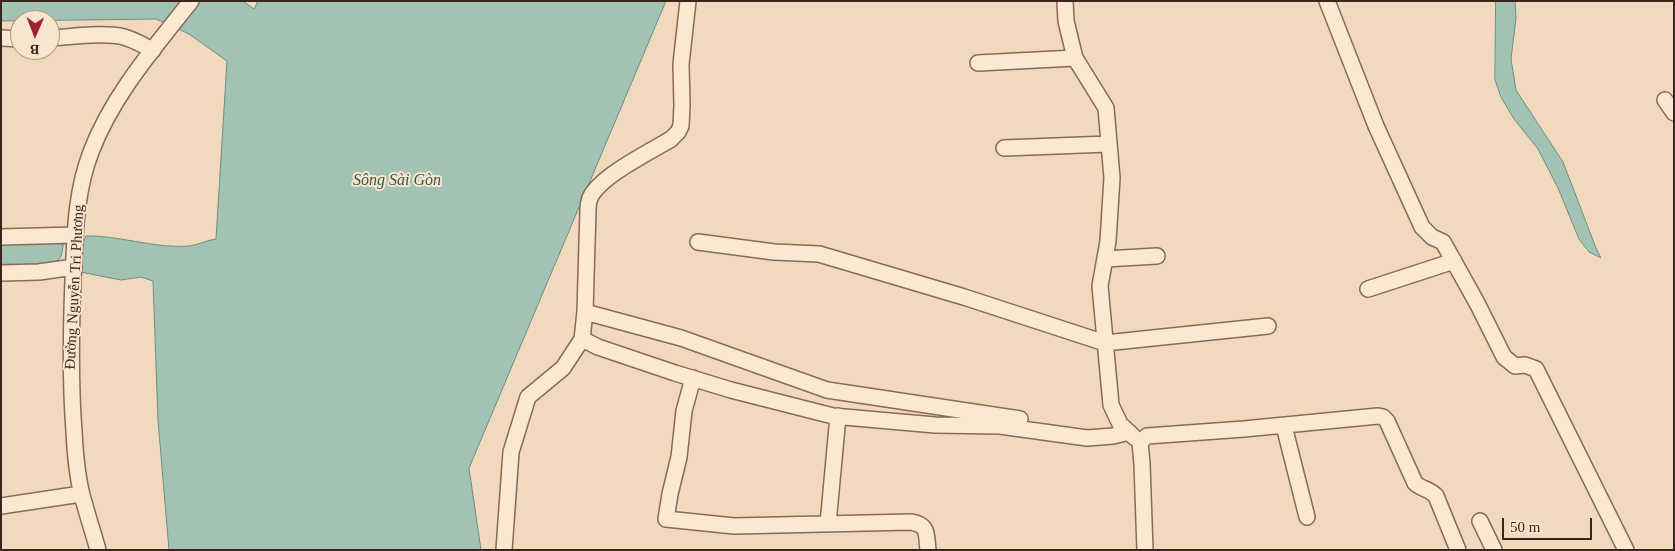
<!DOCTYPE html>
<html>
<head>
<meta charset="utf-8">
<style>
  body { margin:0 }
  #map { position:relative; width:1675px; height:551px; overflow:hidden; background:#f1d9be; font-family:"Times New Roman",serif }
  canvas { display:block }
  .frame { position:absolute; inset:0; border:2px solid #39251b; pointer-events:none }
  .north { position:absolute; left:10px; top:10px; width:50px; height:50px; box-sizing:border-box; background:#f8e5ce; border:1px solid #ac9886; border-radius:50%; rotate:181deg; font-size:14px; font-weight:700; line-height:20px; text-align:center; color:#39251b }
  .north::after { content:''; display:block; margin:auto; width:18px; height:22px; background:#9e2136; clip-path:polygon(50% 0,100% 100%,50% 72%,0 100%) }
  .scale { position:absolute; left:1502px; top:518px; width:90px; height:22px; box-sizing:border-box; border:2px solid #39251b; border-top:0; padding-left:6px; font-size:15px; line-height:18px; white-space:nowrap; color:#39251b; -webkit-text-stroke:4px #f8e5ce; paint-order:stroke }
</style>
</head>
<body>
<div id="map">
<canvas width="1675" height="551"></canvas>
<div class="frame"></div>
<div class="north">B</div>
<div class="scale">50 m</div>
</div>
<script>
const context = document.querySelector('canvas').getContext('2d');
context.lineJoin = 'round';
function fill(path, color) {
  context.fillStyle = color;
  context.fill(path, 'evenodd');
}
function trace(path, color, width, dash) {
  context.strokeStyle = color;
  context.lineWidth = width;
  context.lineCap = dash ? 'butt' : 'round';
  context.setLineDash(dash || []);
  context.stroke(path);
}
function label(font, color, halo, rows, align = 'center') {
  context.font = font + ' "Times New Roman",serif';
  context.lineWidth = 4;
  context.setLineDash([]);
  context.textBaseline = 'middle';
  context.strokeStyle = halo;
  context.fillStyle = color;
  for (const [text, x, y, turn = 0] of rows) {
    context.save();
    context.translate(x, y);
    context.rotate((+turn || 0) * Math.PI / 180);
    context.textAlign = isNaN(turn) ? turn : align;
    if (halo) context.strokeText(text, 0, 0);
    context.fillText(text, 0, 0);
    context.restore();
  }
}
const water = new Path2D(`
  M1,1h242l11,8 4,-8h408l-197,467 12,82h-312l-11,-130 -5,-139 -12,-4 -20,3 -41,-8 1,-25 5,-11c33,-1 69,13 103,10 9,-1 18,-6 27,-7l11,-178 -38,-27 -33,-15 -155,2z
  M1496,1h19l1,17 -5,41 5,31 47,72 33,86 5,10 -12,-6 -10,-13 -21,-51 -20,-39 -24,-30 -13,-22 -6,-17z
  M64,240l-3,17 -7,7 -53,3v-26z`);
const minor = new Path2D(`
  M1065,1l1,20 9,37 31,50 6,70 -4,63 -8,45 11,119 9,19 15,14
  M1327,1l49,125 46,101 10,10 11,5 34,61 27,54 11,9 10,-1 11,4 90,181
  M1,38l19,1
  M50,38c22,-1 53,-6 74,-1 11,3 20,9 29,13
  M978,63l97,-5
  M1665,100l9,13
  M1004,148l104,-4
  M1,237l74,-2
  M698,242l76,10 45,2 145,43 141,46 163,-17
  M1105,259l52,-3
  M1,273l38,-1 35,-5
  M1368,289l86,-28
  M585,312l96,26 146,52 193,29
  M582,339l16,8 77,26 56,17 102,26 102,9 65,1 87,12 26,-2 16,-4
  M693,378l-9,33 -5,46 -9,37 -4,25 68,7 177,-4c18,3 15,12 17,28
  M1284,426l23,91
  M1,506l80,-12
  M1480,521l14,29
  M828,524l10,-108
  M98,550c-5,-18 -11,-36 -16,-55 -5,-20 -7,-43 -8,-64 -4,-50 -3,-101 -1,-151 2,-43 2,-87 18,-128 21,-56 63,-104 100,-151
  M504,550l7,-98 17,-55 35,-29 19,-29 3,-27 3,-103c0,-3 1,-8 2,-11 10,-22 60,-46 81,-59l7,-7 3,-6 1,-21 -1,-41 7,-63
  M1145,550l-3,-86 -2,-22 7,-6 97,-7 134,-13 5,1 4,4 28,62c6,6 15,6 21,13l22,54`);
const streetNames = [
  ["Đường Nguyễn Tri Phương",75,287,-87]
];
const waterNames = [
  ["Sông Sài Gòn",397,181]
];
fill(water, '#a2c2b3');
trace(water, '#689080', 1);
trace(minor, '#8a6956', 18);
trace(minor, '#fbe8d2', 15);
label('15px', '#39251b', '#f8e5ce', streetNames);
label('italic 16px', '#295a4f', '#f8e5ce', waterNames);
</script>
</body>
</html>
